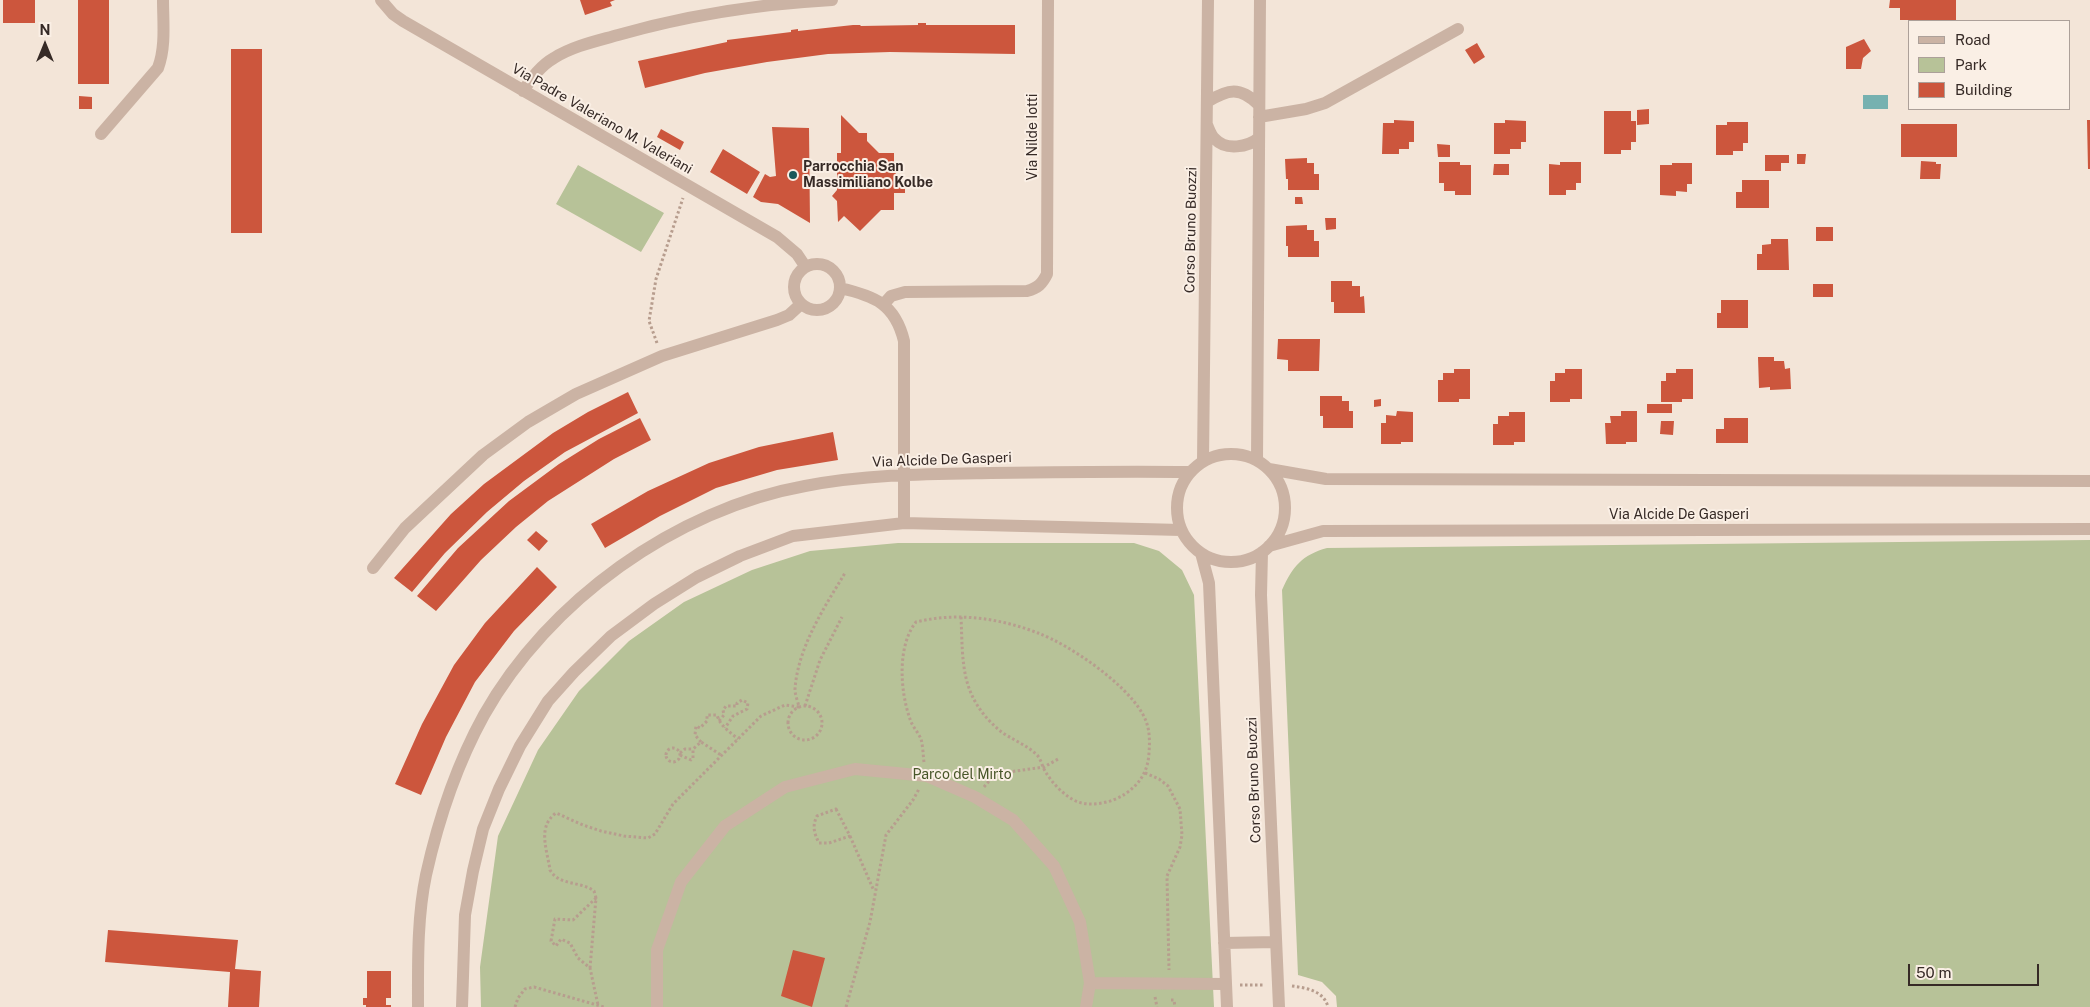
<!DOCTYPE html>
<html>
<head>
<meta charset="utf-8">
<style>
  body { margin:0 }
  #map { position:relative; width:2090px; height:1007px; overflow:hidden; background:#f3e5d8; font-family:"Public Sans",sans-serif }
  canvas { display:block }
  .legend { position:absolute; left:1908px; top:20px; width:162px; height:90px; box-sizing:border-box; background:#faefe5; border:1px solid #aca099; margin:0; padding:6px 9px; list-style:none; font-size:15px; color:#362a26 }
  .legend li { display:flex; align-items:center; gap:10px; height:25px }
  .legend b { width:25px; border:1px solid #aca099 }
  .north { position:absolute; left:20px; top:20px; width:50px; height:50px; -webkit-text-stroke:4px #faefe5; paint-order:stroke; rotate:0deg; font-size:14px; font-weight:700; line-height:20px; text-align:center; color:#362a26 }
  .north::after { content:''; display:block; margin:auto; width:18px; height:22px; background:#362a26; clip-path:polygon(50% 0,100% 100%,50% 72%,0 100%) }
  .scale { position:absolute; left:1908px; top:964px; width:131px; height:22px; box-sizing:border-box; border:2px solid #362a26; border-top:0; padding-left:6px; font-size:15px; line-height:18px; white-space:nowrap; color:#362a26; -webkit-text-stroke:4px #faefe5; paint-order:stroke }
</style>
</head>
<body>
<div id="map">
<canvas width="2090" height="1007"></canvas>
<ul class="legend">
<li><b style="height:6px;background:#cbb3a4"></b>Road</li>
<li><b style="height:14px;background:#b7c298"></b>Park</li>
<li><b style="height:14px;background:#cc563d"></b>Building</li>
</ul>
<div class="north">N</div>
<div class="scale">50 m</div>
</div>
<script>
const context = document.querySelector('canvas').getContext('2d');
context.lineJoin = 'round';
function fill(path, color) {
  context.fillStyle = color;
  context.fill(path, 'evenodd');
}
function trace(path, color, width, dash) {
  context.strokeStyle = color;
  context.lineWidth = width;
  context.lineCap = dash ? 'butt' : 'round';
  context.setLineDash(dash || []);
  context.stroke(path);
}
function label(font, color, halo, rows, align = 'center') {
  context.font = font + ' "Public Sans",sans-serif';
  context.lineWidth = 4;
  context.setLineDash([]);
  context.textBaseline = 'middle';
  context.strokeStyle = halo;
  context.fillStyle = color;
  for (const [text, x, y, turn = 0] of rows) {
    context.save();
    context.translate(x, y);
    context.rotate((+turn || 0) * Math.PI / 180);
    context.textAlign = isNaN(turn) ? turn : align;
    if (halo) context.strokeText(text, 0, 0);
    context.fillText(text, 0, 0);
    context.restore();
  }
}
const green = new Path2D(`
  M578,165l86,48 -23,39 -85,-48z
  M2090,540v467h-753l-1,-11 -14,-14 -24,-7 -16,-385c11,-24 20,-35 45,-42z
  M898,543h236l25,8 23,19 12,25 20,412h-733l-1,-40 18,-131 40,-86 41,-59 50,-50 55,-39 68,-32 58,-19z`);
const water = new Path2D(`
  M1863,95h25v14h-25z`);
const building = new Path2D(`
  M3,0h32v23h-32z
  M78,0h31v84h-31z
  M580,0h35l-5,2 2,4 -27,9z
  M1890,0h66v20h-56v-12h-11z
  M918,23h8v2h89v29l-125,-2 -62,2 -61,8 -62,11 -60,15 -7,-27 89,-19v-2l64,-8v-2l7,-1v2l55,-6h7l1,1 57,-1z
  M1864,39l7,12 -8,7 -2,11h-15v-22z
  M1477,43l8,14 -11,7 -9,-14z
  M231,49h31v184h-31z
  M79,96l13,1v12h-13z
  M1649,109v15l-12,1v-15z
  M1604,111h27v10h5v21h-5v8h-10v4h-17z
  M841,115l18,18h8v8l12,12h15v19l11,10v11h-11v17h-13l-21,21 -16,-15 -6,6 -1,-21 -5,-5 5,-6v-37h4z
  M1394,120l20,1v21h-5v7h-10v5h-17l1,-31h11z
  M1505,120l21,1v21h-5v7h-11v5h-16v-31h11z
  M2087,120h3v49h-2z
  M1727,122h21v21h-5v8h-10v4h-17v-30h11z
  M1901,124h56v33h-56z
  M772,127l37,1 1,95 -32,-19 -17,-2 -8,-5 12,-23 5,3 6,-1z
  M661,129l23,13 -4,8 -23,-13z
  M1437,144l13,1v12h-12z
  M723,149l37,23 -13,22 -37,-22z
  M1797,154h9l-1,10h-8z
  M1765,155h24v8h-8v8h-16z
  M1307,158v5h7v11h5v16h-31v-11h-2l-1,-20z
  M1921,161l15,1v2h5l-1,15h-20z
  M1439,162h21v3h11v30h-16v-4h-11v-8h-5z
  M1560,162h21v21h-5v7h-10v5h-17v-31l11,1z
  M1672,163h20v21h-5v8l-11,-1v5l-16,-1v-30h12z
  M1494,164h15v11h-16z
  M1742,180h27v28h-33v-16h6z
  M1295,197h7l1,7h-8z
  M1325,218h11v11l-10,1z
  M1307,225v5h7v11h5v16h-31v-11h-2v-20z
  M1816,227h17v14h-17z
  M1771,239h17l1,31h-32v-16h5v-9l9,-1z
  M1331,281h21v5h8v11l4,-1 1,17h-31v-11h-3z
  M1813,284h20v13h-20z
  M1721,300h27v28h-31v-15h4z
  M1278,339h42l-1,32h-31v-11l-11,-1z
  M1758,357h16v4h10l1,8 5,-1 1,21 -21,1v-3l-11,1z
  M1454,369h16v30h-11v3h-21v-22h5v-7h11z
  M1565,369h17v30h-12v3h-20v-21h5v-8h10z
  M1676,369h17v30h-11v3h-21v-21h5v-8h10z
  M628,392l10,21 -73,39 -41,29 -37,31 -42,41 -33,39 -18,-14 57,-64 33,-30 69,-51 35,-21z
  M1320,396h22v5h7v10h4v17h-30v-12h-3z
  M1381,399v7l-7,1v-7z
  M1647,404h25v9h-25z
  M1397,411l16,1v30h-12v2h-20v-21h5v-8l10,1z
  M1621,411h16v31h-11v2h-20l-1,-21h6l-1,-7h11z
  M1509,412h16v30h-11v3h-21v-21h5v-8h11z
  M640,418l11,22 -37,19 -66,42 -32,26 -35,33 -45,51 -19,-15 41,-48 51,-47 50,-37 40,-25z
  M1724,418h24v25h-32v-14h8z
  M1661,421h13l-1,14 -13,-1z
  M833,432l5,28 -61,10 -61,18 -56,28 -55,32 -14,-24 57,-33 61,-28 50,-16z
  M536,531l12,10 -9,10 -12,-11z
  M537,567l20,20 -43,44 -39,51 -29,55 -25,58 -26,-11 27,-60 32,-59 31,-42z
  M108,930l130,10 -3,29 26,2 -2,36h-31l2,-35 -125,-10z
  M793,950l32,8 -13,49 -31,-11z
  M367,971h24v27h-5v7h5v2h-25v-2h-3v-7h4z`);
const path = new Path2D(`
  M657,343l-8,-22 7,-42 27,-81
  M805,706l15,-46 22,-43
  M788 723a17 17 0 1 1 34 0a17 17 0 1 1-34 0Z
  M719,721l5,-6 -1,-5 3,-4h11v-3l5,-3 6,3 -1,6 -14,7 -8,12
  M701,742l-6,-7 1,-9 4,2 7,-7v-6h10c3,11 13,17 21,24
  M666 755a7 7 0 1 1 14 0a7 7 0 1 1-14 0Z
  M680,753l5,-4h8
  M680,755l11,5 2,-2v-9l8,-7 20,13
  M924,762c-1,-7 -1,-16 -3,-23 -3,-7 -9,-13 -11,-20 -10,-28 -13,-73 6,-97 41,-10 83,-4 122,11 32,12 87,50 104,80 8,13 8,26 7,40 -1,18 -9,31 -24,41 -12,8 -32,13 -47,8 -13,-5 -26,-19 -33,-31 -3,-5 -4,-12 -8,-16 -11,-11 -27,-16 -38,-25 -39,-34 -36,-66 -38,-114
  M1145,773l14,6 9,7 12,23 2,26 -2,12 -13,29 2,94
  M984,787l11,-13 49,-7 16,-9
  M836,809l14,27 -21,7h-10c-5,-10 -7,-17 -2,-27z
  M850,836l24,55
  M596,898l-2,-7c-13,-10 -35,-5 -44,-21 -3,-21 -13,-43 6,-57l27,12 18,6 23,5 24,2 7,-4 18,-30 88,-88 24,-11 14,2c-1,-5 -4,-12 -4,-18 3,-42 29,-81 50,-116
  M590,968l6,-70 -23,22 -18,-1 -4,22 5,5 5,-7 9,4 8,15 12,10 8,37
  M1240,985h24
  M1292,986c15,2 32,5 36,21
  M1155,997l2,10
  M1171,1000h3l1,7
  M515,1007l3,-9 7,-9 9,-2 70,20
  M846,1007l24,-85 16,-87 27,-35 6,-11`);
const street = new Path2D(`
  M381,0l12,14 10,7 374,216 20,17 8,12
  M523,91c9,-13 17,-25 31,-33 19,-12 43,-17 64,-23 70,-20 142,-31 214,-35
  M1207,102c21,-13 33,-16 52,3
  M1259,117l47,-8 19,-6 133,-74
  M1207,125c2,4 4,11 8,14 11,12 33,8 44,-1
  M101,134l57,-66c8,-21 5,-46 5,-68
  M794 287a23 23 0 1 1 46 0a23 23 0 1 1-46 0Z
  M840,288c35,8 55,16 64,53v182
  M884,304l7,-8 14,-4 122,-1c11,-3 15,-7 20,-17l1,-274
  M1177 508a54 54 0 1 1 108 0a54 54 0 1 1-108 0Z
  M1257,460l3,-460
  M1203,461l5,-461
  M1269,469l57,10 764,2
  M1269,546l54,-15 767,-2
  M1262,552l-1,43 18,412
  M1201,553l8,30 18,424
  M373,568l32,-40 78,-73 45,-33 48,-28 86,-38 115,-36 12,-5 12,-11
  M1224,943l52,-1
  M1090,983l135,1
  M418,1007c0,-43 -1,-89 8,-132 12,-54 31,-111 58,-160 64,-114 192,-206 321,-229 62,-12 124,-12 186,-13 66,-1 132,-2 198,-1
  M462,1007l3,-92 8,-44 10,-42 16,-40 21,-43 28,-45 26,-29 37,-36 43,-32 43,-27 43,-21 53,-20 111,-13 277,7
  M657,1007v-57l24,-68 44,-56 60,-39 70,-18 72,7 48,21 38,23 41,46 26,56 10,61 -4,24`);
const markers = [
  [793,175,5,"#1a595a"]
];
const streetNames = [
  ["Via Padre Valeriano M. Valeriani",602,119,30],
  ["Via Nilde Iotti",1033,137,-90],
  ["Corso Bruno Buozzi",1191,230,-89],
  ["Via Alcide De Gasperi",942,460,-2],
  ["Via Alcide De Gasperi",1679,515],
  ["Corso Bruno Buozzi",1254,780,-92]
];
const poiNames = [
  ["Parrocchia San",803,167],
  ["Massimiliano Kolbe",803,183]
];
const parkNames = [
  ["Parco del Mirto",962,775]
];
fill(green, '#b7c298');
fill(water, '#76b1b0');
fill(building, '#cc563d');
trace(path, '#b79d8e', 3, [2.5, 2.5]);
trace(street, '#cbb3a4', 12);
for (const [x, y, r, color] of markers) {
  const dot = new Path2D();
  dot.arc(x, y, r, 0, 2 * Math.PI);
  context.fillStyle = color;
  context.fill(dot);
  trace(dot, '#faefe5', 2);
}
label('14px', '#362a26', '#faefe5', streetNames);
label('bold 14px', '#362a26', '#faefe5', poiNames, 'left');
label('14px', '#485629', '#faefe5', parkNames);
</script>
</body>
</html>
